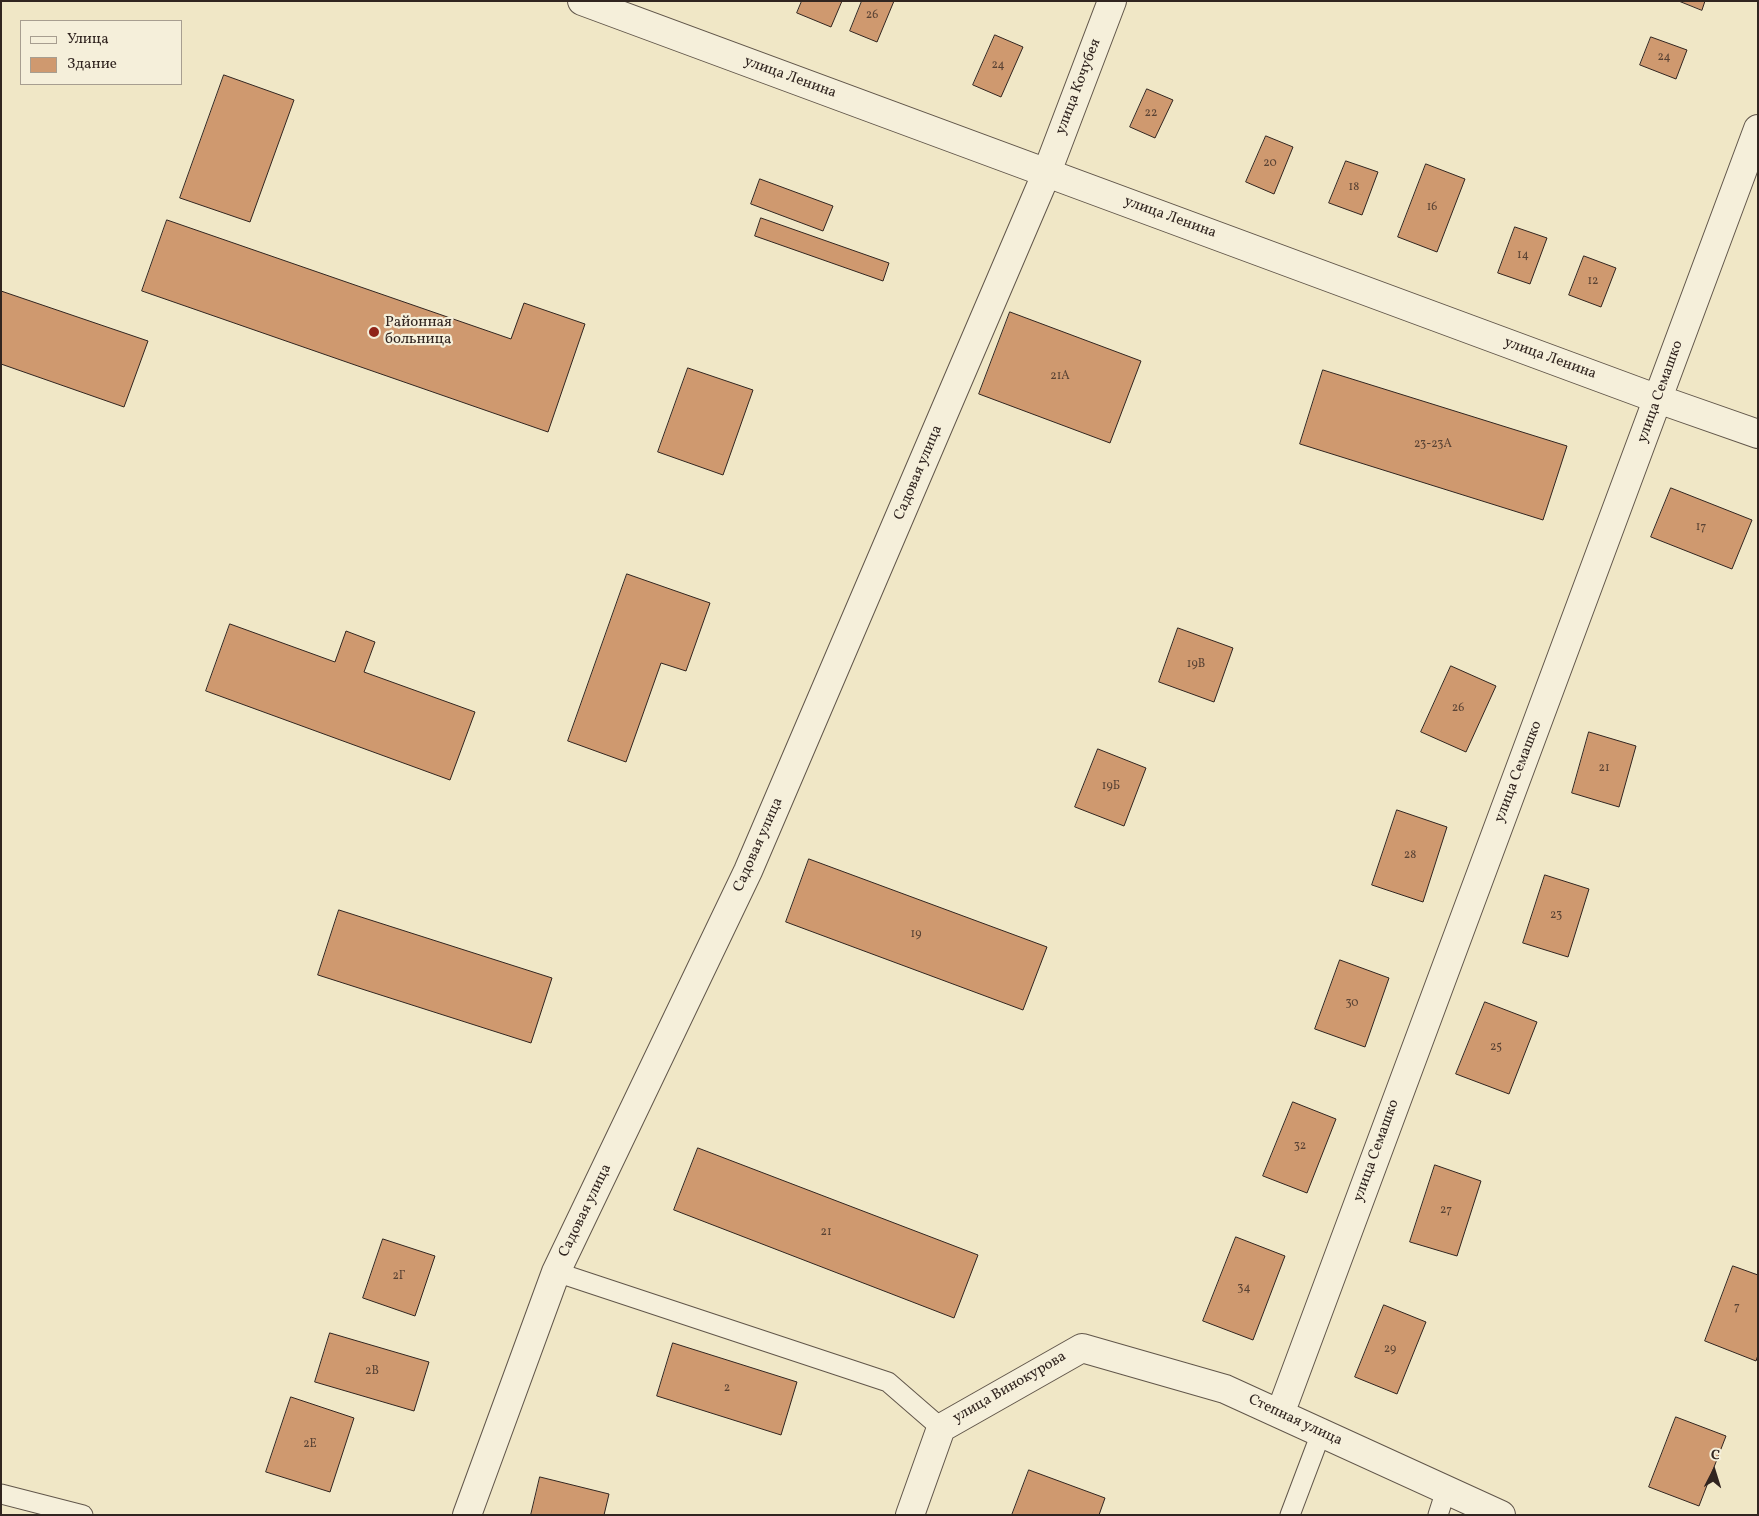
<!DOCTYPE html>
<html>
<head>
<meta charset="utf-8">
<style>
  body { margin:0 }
  #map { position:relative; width:1759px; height:1516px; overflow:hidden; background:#f0e7c6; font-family:Vollkorn,serif }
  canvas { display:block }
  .frame { position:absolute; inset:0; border:2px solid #312520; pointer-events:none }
  .legend { position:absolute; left:20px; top:20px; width:162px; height:65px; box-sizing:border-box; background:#f5efda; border:1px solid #a79e90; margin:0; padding:6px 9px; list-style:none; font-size:15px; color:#312520 }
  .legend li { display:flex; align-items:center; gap:10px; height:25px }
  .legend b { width:25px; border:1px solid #a79e90 }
  .north { position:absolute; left:1689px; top:1446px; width:50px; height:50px; -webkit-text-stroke:4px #f5efda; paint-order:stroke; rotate:5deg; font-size:14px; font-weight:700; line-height:20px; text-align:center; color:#312520 }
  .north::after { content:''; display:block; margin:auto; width:18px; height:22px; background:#312520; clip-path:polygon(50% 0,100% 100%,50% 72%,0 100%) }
</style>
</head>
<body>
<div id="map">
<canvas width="1759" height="1516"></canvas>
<div class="frame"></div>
<ul class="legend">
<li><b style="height:6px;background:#f5efda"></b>Улица</li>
<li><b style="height:14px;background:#cf996f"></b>Здание</li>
</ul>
<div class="north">С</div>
</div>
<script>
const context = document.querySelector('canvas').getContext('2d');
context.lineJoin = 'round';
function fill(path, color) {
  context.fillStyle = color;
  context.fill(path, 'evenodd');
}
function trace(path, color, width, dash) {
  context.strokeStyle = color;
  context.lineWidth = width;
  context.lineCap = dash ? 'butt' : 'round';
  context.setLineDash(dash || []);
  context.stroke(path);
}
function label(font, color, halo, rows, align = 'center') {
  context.font = font + ' Vollkorn,serif';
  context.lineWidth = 4.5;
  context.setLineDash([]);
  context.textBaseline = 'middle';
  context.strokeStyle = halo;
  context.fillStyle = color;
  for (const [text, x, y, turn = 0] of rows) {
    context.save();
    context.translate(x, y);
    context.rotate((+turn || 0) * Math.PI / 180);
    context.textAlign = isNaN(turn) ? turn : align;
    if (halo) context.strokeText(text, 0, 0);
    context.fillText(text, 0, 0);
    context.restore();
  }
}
const building = new Path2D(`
  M802,1h40l-11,26 -34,-14z
  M862,1h32l-17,41 -27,-11z
  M1679,1h26l-3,9z
  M995,35l28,12 -22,50 -28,-12z
  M1651,37l36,13 -11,29 -36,-14z
  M224,75l70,25 -44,122 -70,-24z
  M1147,89l26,11 -18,38 -25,-11z
  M1266,136l27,11 -19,47 -28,-12z
  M1346,161l32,11 -16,43 -33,-12z
  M1426,164l39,15 -28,73 -39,-15z
  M760,179l73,27 -10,25 -72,-27z
  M761,218l128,45 -6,18 -128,-45z
  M167,220l344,119 13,-36 61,21 -37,108 -406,-141z
  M1515,227l32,11 -17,46 -32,-11z
  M1584,256l32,12 -15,39 -32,-12z
  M1,291l147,50 -24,66 -123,-43z
  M1010,312l131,49 -31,82 -131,-49z
  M688,368l65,22 -30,85 -65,-23z
  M1323,370l244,76 -24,74 -243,-76z
  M1671,488l81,32 -20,49 -81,-32z
  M627,574l83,29 -24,68 -25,-8 -35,99 -58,-21z
  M230,624l105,38 11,-31 29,11 -11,30 111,40 -25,68 -244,-89z
  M1178,628l55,20 -19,54 -55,-20z
  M1451,666l45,20 -30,66 -45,-20z
  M1589,732l47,14 -17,61 -47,-14z
  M1098,749l48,19 -22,58 -49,-19z
  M1397,810l50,17 -24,75 -51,-17z
  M809,859l238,88 -24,63 -237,-88z
  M1545,875l44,14 -21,68 -45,-14z
  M339,910l213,68 -21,65 -213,-68z
  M1340,960l49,18 -24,69 -50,-18z
  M1485,1002l52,20 -28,72 -53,-20z
  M1293,1102l43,17 -29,74 -44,-17z
  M698,1148l280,107 -24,63 -280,-108z
  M1435,1165l46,16 -24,75 -47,-14z
  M1236,1237l49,19 -32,84 -50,-19z
  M383,1239l52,17 -20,60 -52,-18z
  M1733,1266l25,9v80l-2,6 -51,-20z
  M1384,1305l42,17 -29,72 -42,-17z
  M330,1333l99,29 -15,49 -99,-29z
  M673,1343l124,39 -16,53 -124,-39z
  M291,1397l63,21 -24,74 -64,-20z
  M1676,1417l50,19 -27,70 -50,-19z
  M1029,1470l76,28 -6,17h-87z
  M540,1477l69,17 -5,21h-73z`);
const lane = new Path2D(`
  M556,1272l332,110 53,46
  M1,1494l82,21
  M1290,1515l31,-82
  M1438,1515l8,-25`);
const street = new Path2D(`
  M582,1l1076,398 100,35
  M1280,1414l478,-1285
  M467,1515l89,-243 192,-401 299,-699 65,-171
  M910,1515l31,-87 141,-80 143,41 276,126`);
const markers = [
  [374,332,6,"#8f2418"]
];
const numberNames = [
  ["26",872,16],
  ["24",1664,58],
  ["24",998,66],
  ["22",1151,114],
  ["20",1270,164],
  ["18",1354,188],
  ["16",1432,208],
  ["14",1523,256],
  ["12",1593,282],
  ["21А",1060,377],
  ["23-23А",1433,445],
  ["17",1701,528],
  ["19В",1196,665],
  ["26",1458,709],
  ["21",1604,769],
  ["19Б",1111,787],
  ["28",1410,856],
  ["23",1556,916],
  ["19",916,935],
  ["30",1352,1004],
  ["25",1496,1048],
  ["32",1300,1147],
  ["27",1446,1211],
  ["21",826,1233],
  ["2Г",399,1277],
  ["34",1244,1289],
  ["7",1737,1308],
  ["29",1390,1350],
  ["2В",372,1372],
  ["2",727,1389],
  ["2Е",310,1445]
];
const streetNames = [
  ["улица Ленина",790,78,20],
  ["улица Кочубея",1079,87,-69],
  ["улица Ленина",1170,218,20],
  ["улица Ленина",1550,359,20],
  ["улица Семашко",1661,392,-70],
  ["Садовая улица",919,473,-67],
  ["улица Семашко",1519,772,-69],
  ["Садовая улица",759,845,-66],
  ["улица Семашко",1377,1151,-70],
  ["Садовая улица",586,1211,-64],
  ["улица Винокурова",1010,1388,-30],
  ["Степная улица",1295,1421,25]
];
const poiNames = [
  ["Районная",385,323],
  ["больница",385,340]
];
fill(building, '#cf996f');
trace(building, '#312520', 1);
trace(lane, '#61564a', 21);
trace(street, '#61564a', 30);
trace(lane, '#f5efda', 19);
trace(street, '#f5efda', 28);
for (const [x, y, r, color] of markers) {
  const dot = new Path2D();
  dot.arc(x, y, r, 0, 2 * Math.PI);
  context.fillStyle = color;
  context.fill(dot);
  trace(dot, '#f5efda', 2);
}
label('12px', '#584234', null, numberNames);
label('15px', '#312520', '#f5efda', streetNames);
label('15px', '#312520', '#f5efda', poiNames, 'left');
</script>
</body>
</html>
